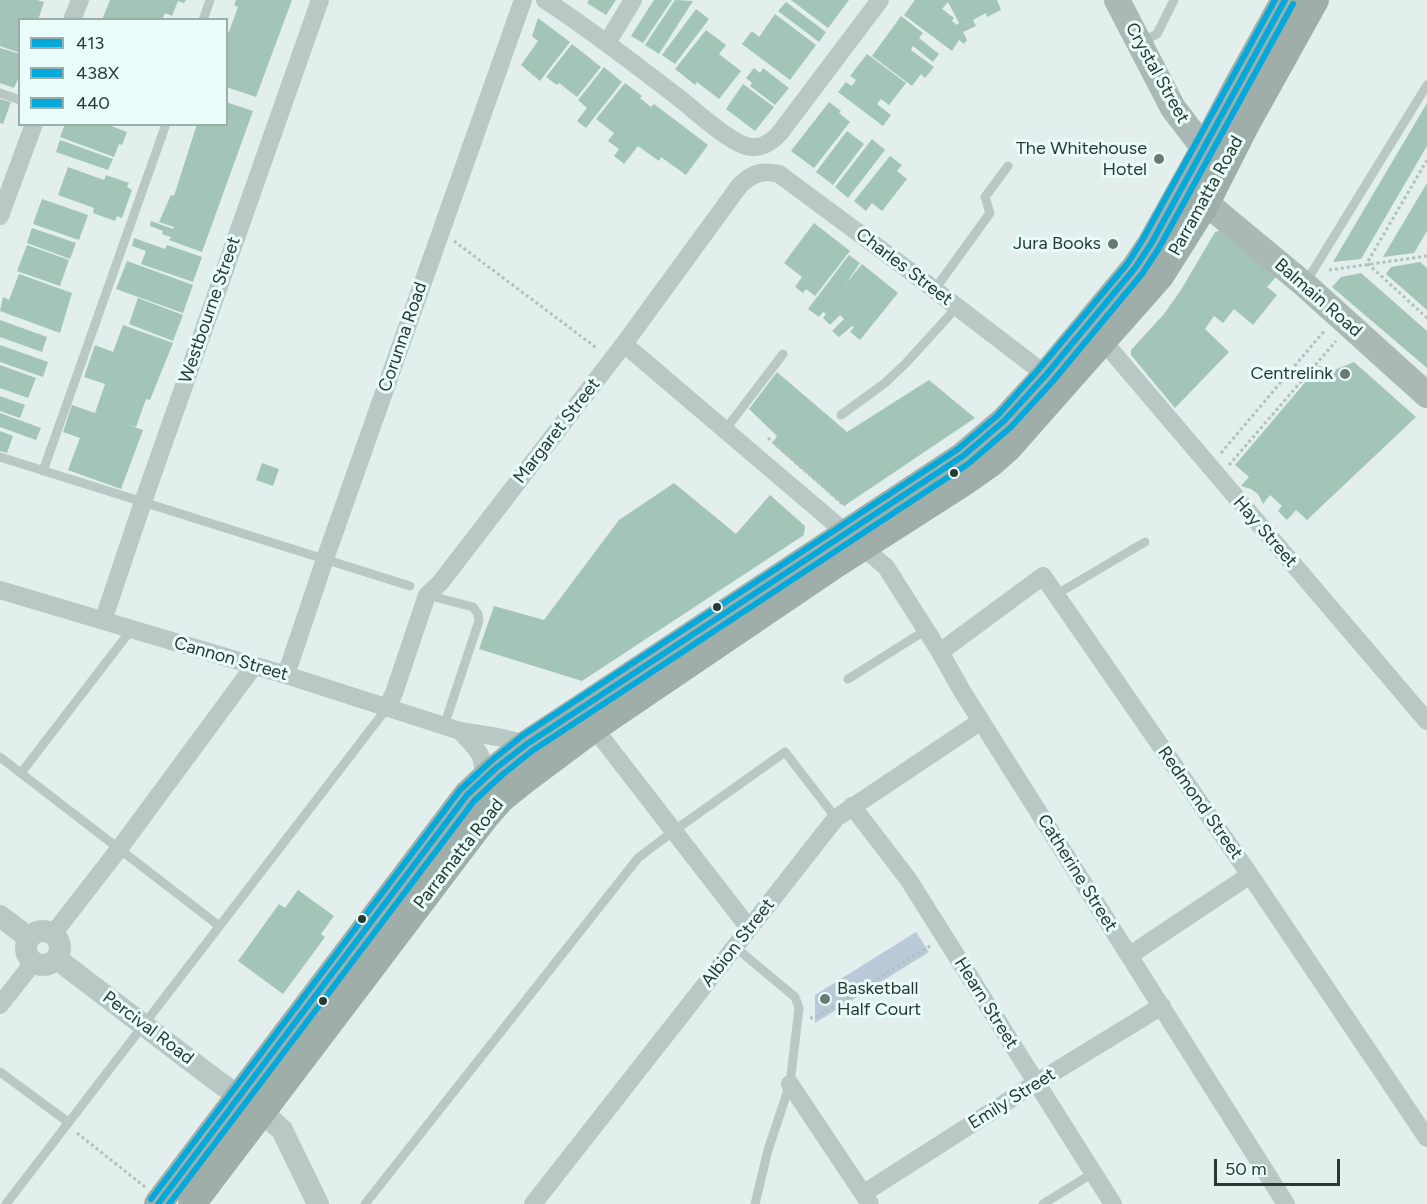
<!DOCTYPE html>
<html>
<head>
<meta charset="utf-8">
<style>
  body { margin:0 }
  #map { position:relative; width:1427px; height:1204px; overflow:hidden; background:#e2efed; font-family:Figtree,sans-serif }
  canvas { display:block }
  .legend { position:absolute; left:18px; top:18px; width:210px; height:108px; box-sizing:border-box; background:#e9fcf9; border:2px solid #9caeaa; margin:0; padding:8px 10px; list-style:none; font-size:18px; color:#283a33 }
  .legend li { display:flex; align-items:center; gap:12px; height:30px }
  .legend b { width:30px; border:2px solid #9caeaa }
  .scale { position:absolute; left:1214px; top:1159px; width:126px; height:27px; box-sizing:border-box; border:3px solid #283a33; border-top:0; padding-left:8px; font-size:18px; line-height:21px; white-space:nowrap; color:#283a33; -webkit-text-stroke:4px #e9fcf9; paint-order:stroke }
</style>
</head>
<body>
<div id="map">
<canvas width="1427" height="1204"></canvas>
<ul class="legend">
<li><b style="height:8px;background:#04a9dc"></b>413</li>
<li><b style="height:8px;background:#04a9dc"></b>438X</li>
<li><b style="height:8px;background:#04a9dc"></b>440</li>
</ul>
<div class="scale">50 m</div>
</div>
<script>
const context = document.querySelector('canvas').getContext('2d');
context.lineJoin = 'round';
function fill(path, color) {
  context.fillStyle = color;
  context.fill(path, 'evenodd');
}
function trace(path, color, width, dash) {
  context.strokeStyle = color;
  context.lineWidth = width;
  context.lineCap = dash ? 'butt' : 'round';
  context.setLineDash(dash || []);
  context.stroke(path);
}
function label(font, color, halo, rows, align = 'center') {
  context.font = font + ' Figtree,sans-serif';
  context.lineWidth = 6;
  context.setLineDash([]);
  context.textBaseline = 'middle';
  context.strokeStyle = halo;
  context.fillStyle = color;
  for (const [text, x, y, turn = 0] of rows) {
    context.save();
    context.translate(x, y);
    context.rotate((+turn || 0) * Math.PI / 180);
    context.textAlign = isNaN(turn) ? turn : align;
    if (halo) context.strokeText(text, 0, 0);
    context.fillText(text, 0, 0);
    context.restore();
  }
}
const green = new Path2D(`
  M916,932l13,20 -114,71v-28z`);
const building = new Path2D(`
  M0,0h37l7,2 -6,18h-18v33l-20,-7z
  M110,0h76l-2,3 -6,-2 -6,15 -7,-3 -3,7h-60z
  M236,0h56l-36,97 -30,-10v-56l3,1 9,-25 -4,-2z
  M589,0h27l-10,15 -19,-12z
  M654,0h18l-29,43 -12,-7z
  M675,0l18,1 -34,53 -14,-9z
  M791,0h58l-21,28z
  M915,0h82l4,10 -14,7 -1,-4 -13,7 3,6 -13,6 4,8 -3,4 -5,-4 -7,11 -48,-36zM948,2l11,21 -2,2 -5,-4 2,-3 -12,-9z
  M786,2l40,30 -7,10 -41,-31z
  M696,9l13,10 -34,45 -13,-9z
  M775,14l41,31 -26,35 -48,-36 10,-13 7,6z
  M901,16l22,17 -4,5 20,16 -6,8 -20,-16 -2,4 23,17 -9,11 -4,-4 -9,12 -40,-30z
  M538,18l32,24 -30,39 -19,-16 17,-24 -6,-5z
  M706,30l20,15 -7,9 22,17 -22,28 -22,-17 -2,3 -20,-16z
  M572,44l29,23 -24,30 -18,-14 -2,2 -11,-8z
  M0,48l20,6v20l-6,14 -14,-5z
  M867,54l39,29 -17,22 -8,-6 -4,5 14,11 -8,11 -45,-34 8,-10 6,4 4,-6 -6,-4z
  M604,67l18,15 -36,46 -9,-7 10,-13 -9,-8z
  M754,68l6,5 3,-5 26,20 -14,17 -25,-19 2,-3 -6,-5z
  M625,83l17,13 -2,2 11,9 3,-3 54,41 -22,30 -25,-18 -2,4 -21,-15 -14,18 -10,-8 5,-7 -11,-8 6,-8 -18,-14z
  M743,84l31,23 -19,24 -29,-22z
  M0,99l11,3 -8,22 -3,-1z
  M226,102l27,9 -51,141 -33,-12 2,-3 -9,-3 1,-3 -13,-5 1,-5 22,8 1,-2 -15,-5 12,-27 3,1 23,-72h29z
  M829,102l12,9 -2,2 11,9 -36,46 -23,-17z
  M1427,103v43l-66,113 -28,3z
  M65,124h41l21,8 -5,13 -3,-1 -5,13 -54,-20z
  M847,131l17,13 -31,41 -17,-13z
  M872,139l13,11 -37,48 -13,-11z
  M60,140l53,19 -5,11 -52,-18z
  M890,156l12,9 -5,6 10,8 -25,32 -10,-8 -6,8 -12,-10z
  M68,167l36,13 2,-5 23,8 -2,4 5,3 -10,28 -5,-2 -2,5 -22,-8 1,-5 -36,-13z
  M1427,183v48l-13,22 -31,4z
  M42,199l46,16 -9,25 -46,-16z
  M814,223l36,28 -35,45 -9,-7 -3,4 -8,-6 7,-10 -18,-14z
  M32,228l44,15 -6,16 -43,-16z
  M1222,230l55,46 -10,11 10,8 -24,30 -19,-16 -11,14 -9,-7 -9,13 24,23 -54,56 -44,-53v-5l33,-36 17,-24 34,-58z
  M134,238l31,11 2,-4 35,12 -9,25 -52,-18 5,-13 -14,-5z
  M27,245l42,15 -9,26 -43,-15z
  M849,255l11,8 -15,22 17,-21 36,29 -38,47 -10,-8 4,-5 -2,-1 -13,11 -7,-6 12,-12 -4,-4 -10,10 -7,-7 3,-4 -3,-2 -4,5 -11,-8z
  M127,261l66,24 -10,28 -67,-24z
  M1420,262l7,6v42l-41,-36 5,-7z
  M1361,273l66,58v37l-95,-81 9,-10z
  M19,274l53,19 -12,40 -60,-22 3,-14 6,3z
  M138,298l45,17 -10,26 -44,-17z
  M0,320l47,17 -5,15 -42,-15z
  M123,325l50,18 -23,57 -4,-1 -10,28 -11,-3 18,6 -22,59 -53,-19 12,-32 -17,-6 9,-27 23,8 10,-29 -21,-7 11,-32 18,7z
  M0,345l48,17 -5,15 -43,-15z
  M1354,362l62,55 -109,103 -11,-10 -9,10 -9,-9 4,-5 -12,-11 -7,9 -5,-10 -7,-5 -10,-3 8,-9 -14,-12 84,-99 18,3z
  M0,365l36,13 -8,20 -28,-10z
  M777,372l70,60 82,-52 46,38 -131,88 -72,-63 5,-7 -28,-27z
  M0,396l25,9 -5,13 -20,-7z
  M0,413l41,15 -5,12 -36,-13z
  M0,431l13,5 -6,17 -7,-2z
  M262,463l17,6 -6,17 -17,-6z
  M674,483l62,51 34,-39 35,31 -1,9 -222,146 -103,-32 15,-43 50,14 75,-100z
  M298,890l36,26 -13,18 4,3 -42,57 -45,-33 41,-57 6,4z`);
const path = new Path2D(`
  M1427,160l-60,103 60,55
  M454,241l144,108
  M1329,270l98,-14
  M768,438l77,68
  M1221,453l104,-123
  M1229,465l107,-124
  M810,1018h5l115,-72
  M77,1133l68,54`);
const service = new Path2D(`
  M203,20l7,-20
  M1142,42l15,-8 17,-34
  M0,93l20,7
  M1306,282l121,-197
  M935,289l55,-76 -5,-16 23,-31
  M841,415l44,-32 21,-20 51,-56
  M725,430l58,-76
  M0,457l410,129
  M43,471l123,-347
  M1057,594l88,-52
  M427,595l46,12 5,7 1,7 -35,105
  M848,679l78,-49
  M0,757l218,168
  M21,773l110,-143
  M735,947l60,50 4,11 -9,76 -22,66 -13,54
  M0,1072l68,50
  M6,1204l381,-496
  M365,1204l273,-346 37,-28 110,-78 51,66
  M1043,1204l50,-31`);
const minor = new Path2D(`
  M545,0c48,31 93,67 138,101 14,12 51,45 68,46 12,1 20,-5 28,-13l101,-134
  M72,20l8,-20
  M607,43l26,-43
  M0,216l34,-92
  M1103,341l324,380
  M624,344l262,223 54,85 22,39 324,513
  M0,590l286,85 174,56 38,6 29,7
  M103,621l40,-119 177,-502
  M940,652l103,-76 207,299 177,263
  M286,675l39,-116 198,-559
  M387,708l7,-15 33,-98 13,-12 184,-239 116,-159c13,-12 22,-15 39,-11l139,103 128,98
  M594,728l155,200
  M460,731c16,18 25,22 23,47
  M852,806l56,73 205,325
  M53,934l66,-85 135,-183
  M1130,955l120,-80
  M0,1005l33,-42
  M790,1084l80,120
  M864,1193l172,-110 126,-77
  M533,1204l303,-386 145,-97`);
const tertiary = new Path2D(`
  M0,916l29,22
  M26 948a17 17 0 1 1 34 0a17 17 0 1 1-34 0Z
  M57,959l160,122 45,31 20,18 36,74`);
const secondary = new Path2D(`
  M1117,0l56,108 43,56
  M1206,203l99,82 122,110`);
const trunk = new Path2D(`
  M158,1204l309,-409c19,-19 38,-35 60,-51l436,-288 41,-35 42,-46 89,-107 16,-24 53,-95 35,-66 46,-83
  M192,1204l293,-387 17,-19 21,-17 71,-53 242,-164 125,-80 30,-21 17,-15 152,-172 46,-73 39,-77 70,-126`);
const bus1 = new Path2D(`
  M158,1204l309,-409 29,-27 31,-24 436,-288 41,-35 42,-46 89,-107 16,-24 134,-244`);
const bus2 = new Path2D(`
  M169,1204l305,-403 28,-26 30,-24 436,-287 43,-37 42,-46 89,-107 17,-26 134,-244`);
const bus3 = new Path2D(`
  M151,1199l309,-409 30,-28 32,-26 436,-287 40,-34 41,-46 89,-106 15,-24 132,-239`);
const markers = [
  [1159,159,6,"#697974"],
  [1113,244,6,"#697974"],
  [1345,374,6,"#697974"],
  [954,473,5,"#283a33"],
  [717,607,5,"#283a33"],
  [362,919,5,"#283a33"],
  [825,999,6,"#697974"],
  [323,1001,5,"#283a33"]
];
const streetNames = [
  ["Crystal Street",1157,73,61],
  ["Parramatta Road",1206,196,-61],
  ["Charles Street",904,267,37],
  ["Balmain Road",1318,298,41],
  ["Westbourne Street",210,310,-71],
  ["Corunna Road",403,337,-71],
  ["Margaret Street",557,431,-52],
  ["Hay Street",1265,532,49],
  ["Cannon Street",231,659,16],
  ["Redmond Street",1200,803,55],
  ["Parramatta Road",459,854,-52],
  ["Catherine Street",1077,873,58],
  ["Albion Street",738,943,-52],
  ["Hearn Street",986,1003,58],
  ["Percival Road",148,1028,37],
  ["Emily Street",1012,1099,-32]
];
const poiNames = [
  ["The Whitehouse",1147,149],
  ["Hotel",1147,170],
  ["Jura Books",1101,244],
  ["Centrelink",1333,374],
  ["Basketball",837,989,"left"],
  ["Half Court",837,1010,"left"]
];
fill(green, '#bac9d8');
fill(building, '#a2c5b7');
trace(path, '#b2c1bd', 3, [3, 3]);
trace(service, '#bac8c5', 9);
trace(minor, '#bac8c5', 18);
trace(tertiary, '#bac8c5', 22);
trace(secondary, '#abb9b5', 26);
trace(trunk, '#a0aeaa', 28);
trace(bus1, '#04a9dc', 6);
trace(bus2, '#04a9dc', 6);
trace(bus3, '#04a9dc', 6);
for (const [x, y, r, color] of markers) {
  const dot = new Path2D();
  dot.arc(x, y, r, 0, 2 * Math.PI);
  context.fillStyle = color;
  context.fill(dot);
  trace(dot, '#e9fcf9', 2);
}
label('18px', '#283a33', '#e9fcf9', streetNames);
label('18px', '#283a33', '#e9fcf9', poiNames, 'right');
</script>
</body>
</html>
